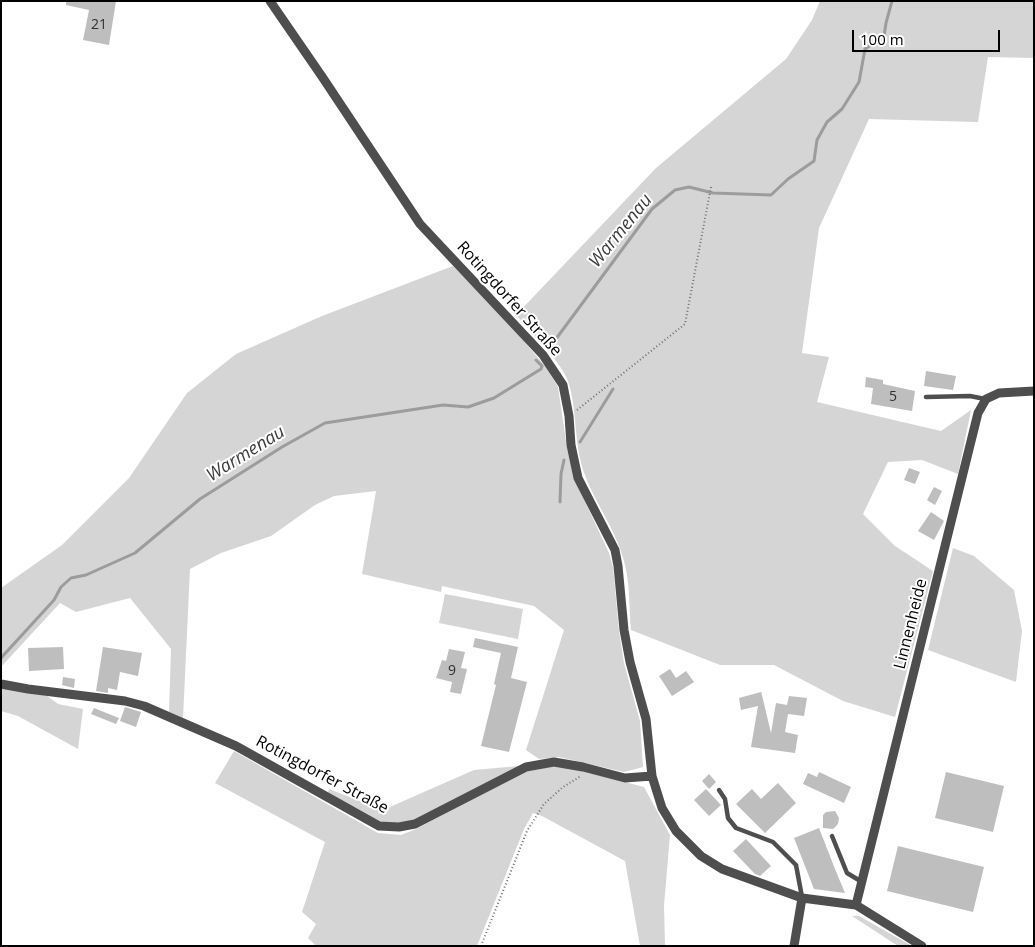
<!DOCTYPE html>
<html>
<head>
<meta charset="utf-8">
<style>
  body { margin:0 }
  #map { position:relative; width:1035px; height:947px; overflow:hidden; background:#fff; font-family:"Open Sans",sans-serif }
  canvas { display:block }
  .frame { position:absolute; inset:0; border:2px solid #000; pointer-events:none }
  .scale { position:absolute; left:852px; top:30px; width:148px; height:22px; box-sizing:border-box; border:2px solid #000; border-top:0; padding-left:6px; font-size:15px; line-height:18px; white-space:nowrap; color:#000; -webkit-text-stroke:4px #fff; paint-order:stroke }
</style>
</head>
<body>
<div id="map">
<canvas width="1035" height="947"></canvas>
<div class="frame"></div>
<div class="scale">100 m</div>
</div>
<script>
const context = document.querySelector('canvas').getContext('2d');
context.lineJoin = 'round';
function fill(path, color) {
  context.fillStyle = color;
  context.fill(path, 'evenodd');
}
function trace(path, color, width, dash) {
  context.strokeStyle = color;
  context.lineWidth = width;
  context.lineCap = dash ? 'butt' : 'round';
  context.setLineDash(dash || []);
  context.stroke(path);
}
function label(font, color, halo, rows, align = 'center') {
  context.font = font + ' "Open Sans",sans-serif';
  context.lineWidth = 4;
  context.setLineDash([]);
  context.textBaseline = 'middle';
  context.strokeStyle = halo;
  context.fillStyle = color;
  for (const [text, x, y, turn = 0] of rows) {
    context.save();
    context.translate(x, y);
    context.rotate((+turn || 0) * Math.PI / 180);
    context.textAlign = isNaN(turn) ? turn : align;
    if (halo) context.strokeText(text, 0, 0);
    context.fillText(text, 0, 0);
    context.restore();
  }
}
const green = new Path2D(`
  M820,1h214v57l-46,-1 -10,65 -109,-3 -50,109 -17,125 27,4 -12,45 124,29 30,-21 -13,64 -36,-14 -34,2 -25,52 32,32 38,25 -38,146 -52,-16 -69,-36h-54l-89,-35c-2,-21 -1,-44 -6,-65 -7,-32 -29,-60 -40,-90 -12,-31 -7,-64 -17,-94 -8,-20 -37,-50 -52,-66l140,-147 130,-109 26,-39z
  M453,266l45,45 48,56 12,20 9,61 7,30 35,75 4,14 6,64 5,32 16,58 3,46 -19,5 -65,-15 -20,2 -13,-9 38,-120 -30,-24 -92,-20 -1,6 -79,-18 14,-83 -42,5 -19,9 -44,31 -50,17 -31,16 -7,149 -14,-6 2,-63 -41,-51 -54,14 -16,-9 -59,64v-79l61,-43 67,-67 58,-85 49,-39 86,-38z
  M953,548l21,8 40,34 8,41 -6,51 -88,-32z
  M445,594l78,15 -5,30 -79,-16z
  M1,687l45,8 12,9 25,5 -5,40 -60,-33 -17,-5z
  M234,751l144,82 23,2 15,-6 107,-57 33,-6 26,5 62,16 26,48 -6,70 1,41h-25l-15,-85 -83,-45 -9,-3 -9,16 -47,117h-161l-8,-8 8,-14 -14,-12 23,-70 -110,-59z
  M519,766l-105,54 -14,3 -20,-1 -52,-29 1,-4 54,21 91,-40z
  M852,916h7l53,30h-14z`);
const stream = new Path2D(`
  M550,347l102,-138 23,-19 14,-3 24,6 58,2 17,-16 26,-18 3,-21 10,-18 15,-13 17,-27 6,-33 19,-13 2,-13 6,-22
  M580,442l33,-53
  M560,502l1,-28 3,-14
  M1,658l53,-58 7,-13 10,-9 15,-3 49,-22 65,-54 82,-52 43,-24 118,-18 25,2 26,-9 47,-29 1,-3 -6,-6`);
const building = new Path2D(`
  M66,1h50l-7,44 -26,-5 6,-30 -23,-5z
  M926,371l30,5 -3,14 -29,-4z
  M866,377l17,3v4l32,7 -3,20 -41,-7 2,-16 -8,-1z
  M909,468l11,4 -5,12 -11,-4z
  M934,487l8,4 -7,14 -8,-5z
  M931,512l13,9 -10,19 -16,-9z
  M475,638l43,9 -7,31 16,4 -18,70 -28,-6 15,-61 -2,-1 7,-31 -28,-6z
  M63,647l1,22 -35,2 -1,-23z
  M103,647l39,6 -4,23 -18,-4 -3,18 -9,-2v5l-12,-2z
  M449,649l16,3 -4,16 6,1 -6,25 -11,-2 2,-10 -16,-4 6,-18 4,1z
  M670,669l6,9 10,-7 8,11 -22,14 -13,-20z
  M63,677l12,2 -1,9 -12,-3z
  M761,691l10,42 5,-30 11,2 2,-9 18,2 -3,18 -16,-2 -3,18 13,3 -3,18 -44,-6 7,-41 -17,4 -2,-12 22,-6z
  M125,707l16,5 -5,15 -16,-6z
  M94,708l25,10 -3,6 -25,-10z
  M819,772l32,15 -7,16 -41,-19 5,-11 9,4z
  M946,772l58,14 -11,46 -58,-14z
  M709,774l7,8 -7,7 -7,-8z
  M778,783l18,20 -31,30 -29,-29 16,-15 9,10z
  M706,789l15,16 -12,11 -15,-16z
  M835,811l4,7 -1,6 -5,5 -10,-1v-13l3,-3z
  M819,828l16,41 10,24 -31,-4 -20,-51z
  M746,839l25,27 -11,10 -5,-2 -22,-23z
  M898,846l86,21 -11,45 -86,-21z`);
const path = new Path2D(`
  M577,410l108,-86 26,-137
  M481,946l46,-115 17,-27 19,-17 18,-11`);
const lane = new Path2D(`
  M926,397l44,-1 15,3
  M719,790l6,9 3,19 8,10 37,14 23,23 6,32
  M832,836l15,37 15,9`);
const street = new Path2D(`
  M270,1l53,77 97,146 123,131 20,30 6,31 2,29 7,33 37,72 3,16 6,64 6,32 16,57 6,57 10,32 14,23 25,25 21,13 80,29 54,7 66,41
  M1,684l27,5 97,12 19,5 92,40 143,80 20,1 16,-3 111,-57 28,-5 29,5 42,11 27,-2
  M856,905l122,-492 8,-14 13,-6 35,-2
  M794,946l8,-48`);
const numberNames = [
  ["21",99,25],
  ["5",893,397],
  ["9",452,671]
];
const streetNames = [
  ["Rotingdorfer Straße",509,299,48],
  ["Linnenheide",911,624,-76],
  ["Rotingdorfer Straße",322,775,28]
];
const waterNames = [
  ["Warmenau",621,231,-51],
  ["Warmenau",246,454,-32]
];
fill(green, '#d5d5d5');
trace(stream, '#9c9c9c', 3);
fill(building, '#bebebe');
trace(path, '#707070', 2, [1, 2.5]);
trace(lane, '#4e4e4e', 4.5);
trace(street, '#4e4e4e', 9);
label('14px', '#303030', null, numberNames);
label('16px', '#000', '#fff', streetNames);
label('italic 18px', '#3d3d3d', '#fff', waterNames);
</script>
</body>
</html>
